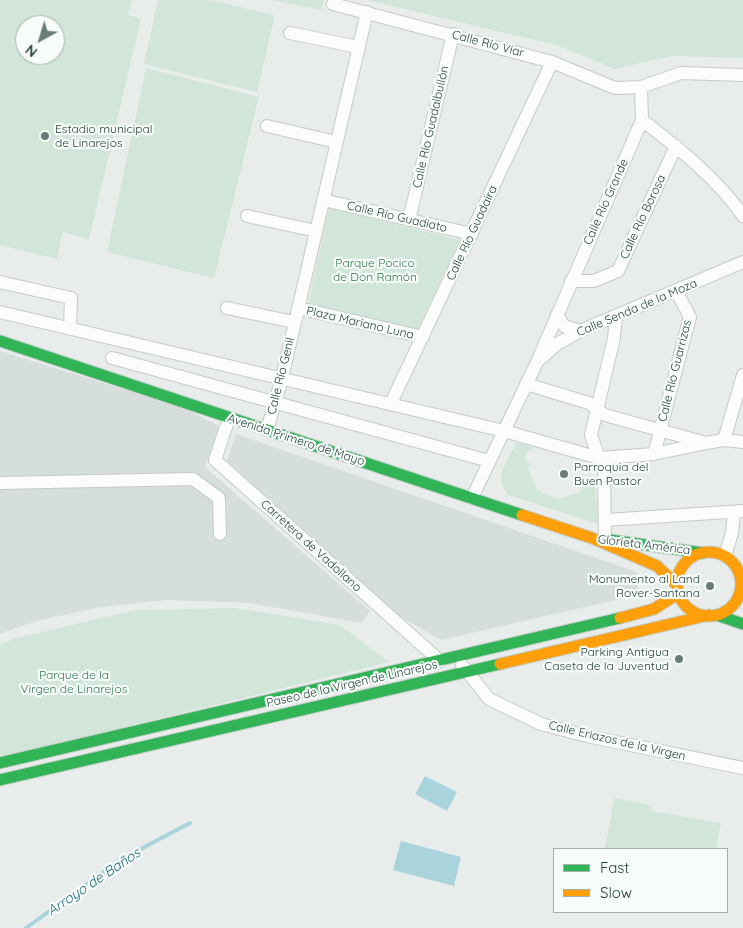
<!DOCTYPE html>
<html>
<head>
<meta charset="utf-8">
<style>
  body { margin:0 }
  #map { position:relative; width:743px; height:928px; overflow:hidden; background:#e8edeb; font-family:Quicksand,sans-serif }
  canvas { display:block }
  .legend { position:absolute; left:553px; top:848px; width:175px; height:65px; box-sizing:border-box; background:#f7fbf9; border:1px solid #a3b1ad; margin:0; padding:6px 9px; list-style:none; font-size:15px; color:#24423a }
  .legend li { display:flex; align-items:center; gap:10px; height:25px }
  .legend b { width:25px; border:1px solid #a3b1ad }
  .north { position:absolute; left:15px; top:15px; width:50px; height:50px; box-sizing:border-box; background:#f7fbf9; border:1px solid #a3b1ad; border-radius:50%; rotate:219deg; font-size:14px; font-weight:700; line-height:20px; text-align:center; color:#24423a }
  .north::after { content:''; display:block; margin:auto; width:18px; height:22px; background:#697e78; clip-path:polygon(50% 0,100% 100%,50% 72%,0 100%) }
</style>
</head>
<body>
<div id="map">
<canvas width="743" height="928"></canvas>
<ul class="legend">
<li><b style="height:6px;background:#30b455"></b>Fast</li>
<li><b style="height:6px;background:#ff9f0a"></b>Slow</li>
</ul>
<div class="north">N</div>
</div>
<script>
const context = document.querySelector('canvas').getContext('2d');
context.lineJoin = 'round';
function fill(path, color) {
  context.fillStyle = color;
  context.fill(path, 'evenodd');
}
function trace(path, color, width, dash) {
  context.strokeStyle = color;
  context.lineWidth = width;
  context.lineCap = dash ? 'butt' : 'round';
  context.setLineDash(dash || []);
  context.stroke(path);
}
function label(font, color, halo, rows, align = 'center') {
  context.font = font + ' Quicksand,sans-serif';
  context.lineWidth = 4.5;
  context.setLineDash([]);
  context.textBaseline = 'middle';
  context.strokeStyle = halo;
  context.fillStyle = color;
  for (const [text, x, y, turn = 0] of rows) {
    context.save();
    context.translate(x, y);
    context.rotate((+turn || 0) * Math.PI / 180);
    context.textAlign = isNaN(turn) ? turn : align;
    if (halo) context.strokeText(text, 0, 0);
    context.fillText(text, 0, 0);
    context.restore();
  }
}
const built = new Path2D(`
  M0,351l181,56 38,19 -14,41 165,144 -8,12 -113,-20 -84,-3 -64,7 -65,14 -36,13z
  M236,434l401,138 1,23 -197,45 -45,-26 -169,-153z`);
const green = new Path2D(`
  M0,0h129l3,1 -4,14 13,4 -52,220 -26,-7 -6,27 -57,-14zM25,25h30v30h-30z
  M158,0h51l66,15 -18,77 -113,-28z
  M271,0h53l-2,10z
  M367,0h376v58l-72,-2 -56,13 -59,-24z
  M146,68l113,29 -45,181 -107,-26z
  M329,208l131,32 -43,90 -109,-26z
  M517,442l16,5 -1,5 -5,-1 -2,9 5,3 -2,7 10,21 20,8 22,-7 4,-9 11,2 3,39 -90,-29c-15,-20 -1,-33 9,-53z
  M236,608l104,17 49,37 -389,96v-113l12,-6 124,-29z
  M614,798l38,7 -1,6 70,12 -5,26h-111z`);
const water = new Path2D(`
  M425,776l32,16 -10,19 -32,-17z
  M401,841l60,16 -7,29 -61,-16z`);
const stream = new Path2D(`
  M26,928l94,-68 70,-37`);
const street = new Path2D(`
  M333,4l219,58 63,26 26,-1 40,-14 62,2
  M290,33l68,14
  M642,120c36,28 75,58 101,96
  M267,126l69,16
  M323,200l149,34
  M247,216l69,15
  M409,220l44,-186
  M571,281h23l24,-10 58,-125
  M0,282l71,16 -1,31
  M227,308l67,14
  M298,308l125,29
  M0,312l504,119 95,27 55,-4 52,-11
  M557,315l7,11 16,5
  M112,358l377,103
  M540,359l17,-15 23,-13 163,-69
  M526,384l63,19 16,12 101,28 18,-3 19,2
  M391,403l161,-341
  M229,418l-14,42 225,201
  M267,430l15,-52 85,-366
  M724,440l19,-65
  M654,454l36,-137 -14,-26
  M0,483l193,-4 26,19 1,36
  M472,498l65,-136 105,-242 -1,-33
  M606,520l137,-9
  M605,539l-1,-67 -13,-37 23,-97 2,-22
  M725,556l7,-23 2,-20
  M462,665l27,34 52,25 46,12 156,32`);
const fast = new Path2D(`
  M0,341l522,174
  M610,540l93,13
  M717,615l26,9
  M0,763l620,-145
  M0,780l500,-116`);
const slow = new Path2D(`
  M522,515l70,23 65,28 20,19
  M677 584a32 32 0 1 1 64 0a32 32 0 1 1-64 0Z
  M620,618l34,-9 25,-16
  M500,664l209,-49`);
const markers = [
  [45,136,5,"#697e78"],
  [564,474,5,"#697e78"],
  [710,586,5,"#697e78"],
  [679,659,5,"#697e78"]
];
const streetNames = [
  ["Calle Río Viar",488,44,15],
  ["Calle Río Guadalbullón",431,127,-77],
  ["Calle Río Grande",606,202,-66],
  ["Calle Río Guadiato",397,217,13],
  ["Calle Río Borosa",643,217,-65],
  ["Calle Río Guadaira",472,233,-65],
  ["Calle Senda de la Moza",637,308,-23],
  ["Plaza Mariano Luna",360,323,13],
  ["Calle Río Guarrizas",675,371,-76],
  ["Calle Río Genil",281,376,-76],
  ["Avenida Primero de Mayo",296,440,18],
  ["Glorieta América",644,545,7],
  ["Carretera de Vadollano",311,546,42],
  ["Paseo de la Virgen de Linarejos",352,684,-13],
  ["Calle Eriazos de la Virgen",617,741,13]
];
const poiNames = [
  ["Estadio municipal",55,129],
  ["de Linarejos",55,143],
  ["Parroquia del",574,467],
  ["Buen Pastor",574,481],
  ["Monumento al Land",700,579,"right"],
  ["Rover-Santana",700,593,"right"],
  ["Parking Antigua",669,652,"right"],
  ["Caseta de la Juventud",669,666,"right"]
];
const parkNames = [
  ["Parque Pocico",375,263],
  ["de Don Ramón",375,277],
  ["Parque de la",74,675],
  ["Virgen de Linarejos",74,689]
];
const waterNames = [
  ["Arroyo de Baños",94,882,-34]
];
fill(built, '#d6dedb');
fill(green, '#d1e6d8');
fill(water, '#a9d4db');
trace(stream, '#a9d4db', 4);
trace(street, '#c5cac8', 14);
trace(fast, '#c3cbc8', 13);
trace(slow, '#c3cbc8', 13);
trace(street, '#fcfcfc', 12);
trace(fast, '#30b455', 11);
trace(slow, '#ff9f0a', 11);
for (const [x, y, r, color] of markers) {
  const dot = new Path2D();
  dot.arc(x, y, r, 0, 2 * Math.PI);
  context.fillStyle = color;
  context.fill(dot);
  trace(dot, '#f7fbf9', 2);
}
label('12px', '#24423a', '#f7fbf9', streetNames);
label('12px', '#24423a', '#f7fbf9', poiNames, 'left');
label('12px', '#2d7a4b', '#f7fbf9', parkNames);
label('italic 14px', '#1c6f80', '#f7fbf9', waterNames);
</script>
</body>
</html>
